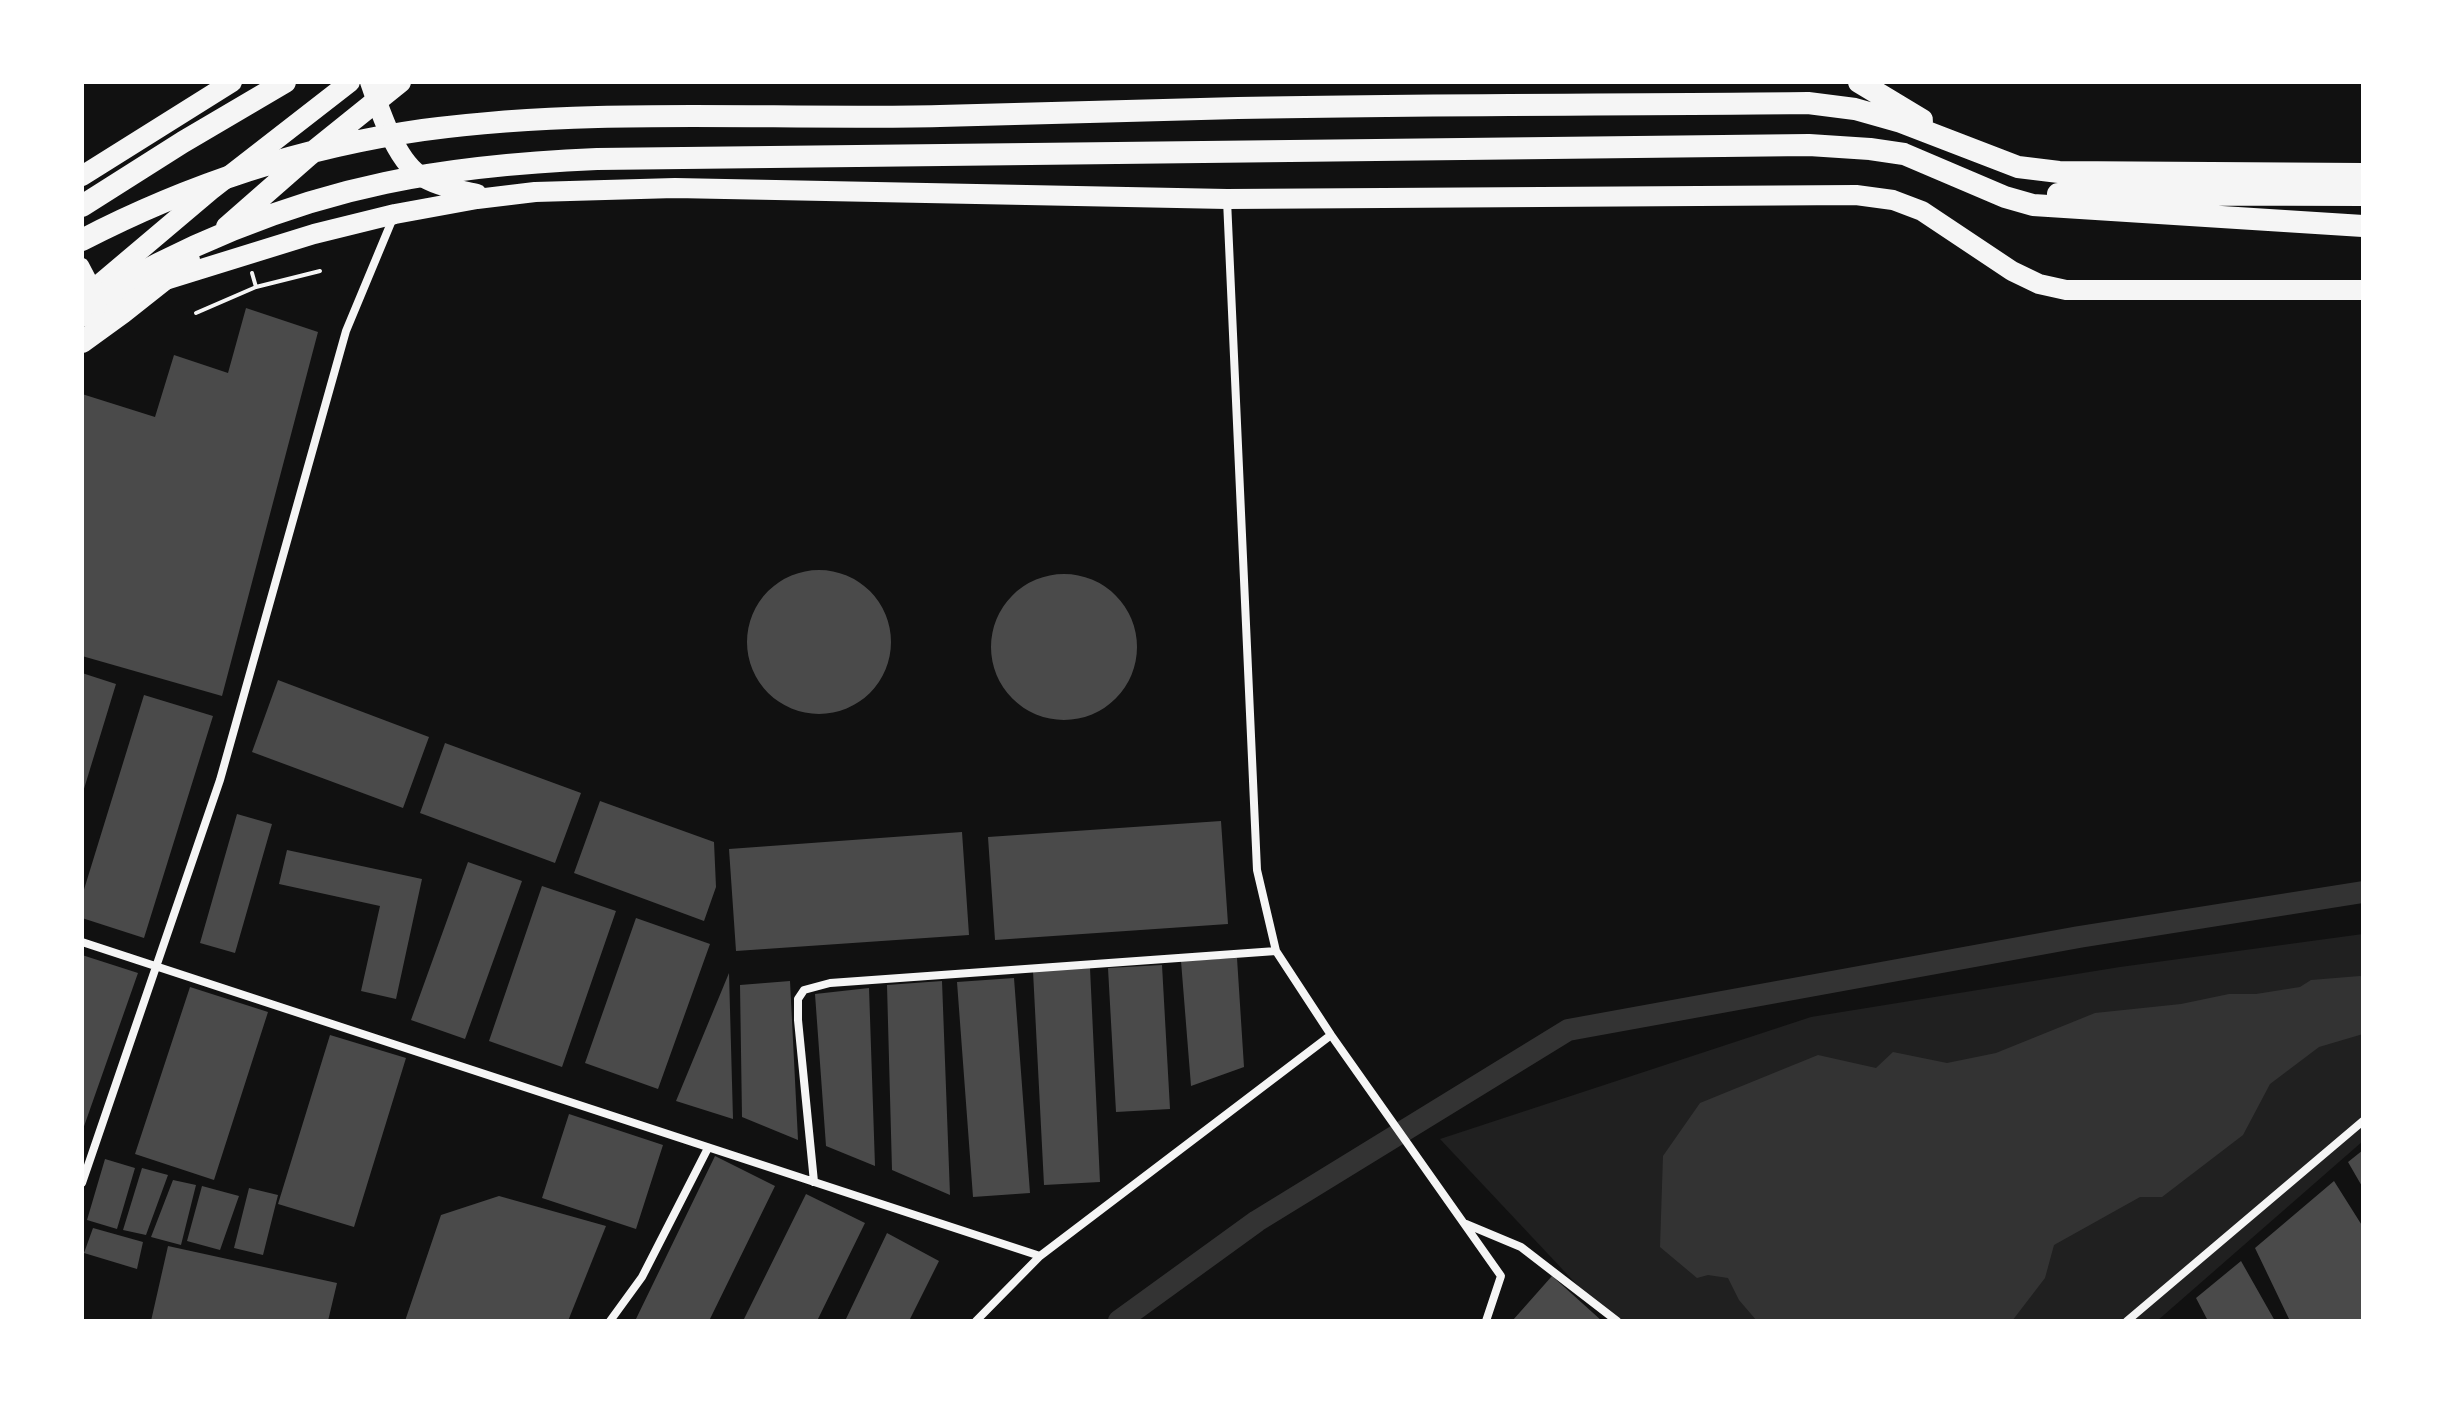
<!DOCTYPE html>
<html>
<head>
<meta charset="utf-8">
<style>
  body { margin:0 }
  #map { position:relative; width:2445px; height:1403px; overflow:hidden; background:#111; font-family:Roboto,sans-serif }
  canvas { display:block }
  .frame { position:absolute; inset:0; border:84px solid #fff; pointer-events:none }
</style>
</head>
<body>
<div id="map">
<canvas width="2445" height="1403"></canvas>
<div class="frame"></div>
</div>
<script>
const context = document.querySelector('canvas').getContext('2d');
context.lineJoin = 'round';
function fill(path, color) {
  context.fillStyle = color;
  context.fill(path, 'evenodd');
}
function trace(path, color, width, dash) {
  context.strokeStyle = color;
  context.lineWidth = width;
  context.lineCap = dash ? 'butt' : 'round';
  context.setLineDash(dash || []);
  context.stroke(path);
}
const green = new Path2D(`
  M2363,934v207l-206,180h-546l-171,-182 371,-122 309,-50z`);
const water = new Path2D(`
  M2360,976l3,1v57l-44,13 -49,37 -27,51 -81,62h-22l-86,48 -9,33 -33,43h-255l-18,-21 -11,-22 -20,-3 -11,3 -37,-31 3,-91 37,-53 118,-48 58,13 17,-16 54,11 49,-10 99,-40 86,-9 48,-10h27l44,-7 11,-7z`);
const canal = new Path2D(`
  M1119,1321l138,-100 311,-191 511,-93 284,-45`);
const building = new Path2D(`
  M246,308l72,24 -96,364 -140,-40v-262l73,23 19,-62 54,18z
  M747 642a72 72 0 1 1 144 0a72 72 0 1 1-144 0Z
  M991 647a73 73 0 1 1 146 0a73 73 0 1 1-146 0Z
  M82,673l34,11 -33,108 -1,-1z
  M278,680l151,57 -26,71 -151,-56z
  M144,695l69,21 -69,222 -62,-20v-22z
  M445,743l136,50 -26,70 -135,-50z
  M600,801l114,41 2,45 -12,34 -130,-48z
  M237,814l35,10 -37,129 -35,-10z
  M1221,821l7,103 -233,16 -7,-103z
  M962,832l7,103 -233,16 -7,-102z
  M287,850l135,29 -26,120 -35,-8 19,-85 -101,-22z
  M468,862l54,19 -57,158 -54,-19z
  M542,886l74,25 -54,156 -73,-26z
  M636,918l74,26 -52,145 -73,-26z
  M82,955l56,18 -56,159z
  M1237,958l7,109 -53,19 -10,-125z
  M1162,965l8,144 -54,3 -8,-144z
  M1090,968l10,214 -56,3 -11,-214z
  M729,973l4,146 -57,-18z
  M1014,978l16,215 -57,4 -16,-215z
  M790,981l8,159 -56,-23 -2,-132z
  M942,981l8,214 -58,-25 -5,-185z
  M190,987l78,25 -54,168 -79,-26z
  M869,988l6,178 -49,-20 -11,-152z
  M330,1035l76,23 -52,169 -76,-23z
  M569,1114l94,31 -27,84 -94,-31z
  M2363,1150v38l-15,-26z
  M715,1156l60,30 -66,135h-74z
  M105,1159l30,9 -18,61 -30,-9z
  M142,1168l26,7 -22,60 -23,-5z
  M173,1180l23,5 -15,60 -30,-8z
  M2334,1181l29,46v94h-73l-35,-73z
  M202,1186l37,10 -19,54 -33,-9z
  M249,1188l29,7 -15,60 -29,-7z
  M806,1194l59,29 -48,98h-74z
  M499,1196l107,30 -38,95h-163l36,-106z
  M93,1228l50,14 -6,27 -53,-16z
  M887,1233l52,28 -30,60h-64z
  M168,1246l169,37 -9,38h-177z
  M2241,1261l34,60h-67l-12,-23z
  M1552,1276l50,45h-88l-1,-1z`);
const path = new Path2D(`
  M252,273l4,14
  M196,313l60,-26 64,-16`);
const minor = new Path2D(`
  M1227,200l30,670 19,81 55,84 170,241 -15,45
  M82,942l958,314
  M814,1182l-16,-162v-21l6,-9 26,-7 446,-32
  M82,1183l138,-403 126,-449 47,-113
  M1466,1224l55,23 96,74
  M610,1321l32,-44 66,-129
  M976,1321l64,-65 291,-221
  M2127,1321l236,-200`);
const tertiary = new Path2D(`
  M82,265l12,23`);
const primary = new Path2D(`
  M370,82c10,28 26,81 54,96 16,9 36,12 53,16
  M82,176l150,-94
  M82,299l129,-109 139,-108
  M82,317l61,-30 171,-53 81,-20 82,-15 58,-7 140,-4 552,11 629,-4 37,5 29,11 90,60 27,13 27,6h297`);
const trunk = new Path2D(`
  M1859,82l63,38
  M2058,194l305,1
  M82,206l101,-64 102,-60
  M227,227l81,-71 92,-74
  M82,240c106,-55 222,-93 341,-110 170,-23 345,-10 517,-14 99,-3 198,-6 298,-8 190,-4 380,-3 570,-5l47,6 46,13 117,45 41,5 304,2
  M82,306c93,-56 197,-101 303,-123 70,-15 141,-21 212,-24l1212,-14 61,4 34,5 101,43 28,8 330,21
  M82,342l40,-29 67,-53`);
fill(green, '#202020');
fill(water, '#333');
trace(canal, '#333', 22);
fill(building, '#4a4a4a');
trace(path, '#f5f5f5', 4);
trace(minor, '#f5f5f5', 8);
trace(tertiary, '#f5f5f5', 14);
trace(primary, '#f5f5f5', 20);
trace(trunk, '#f5f5f5', 22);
</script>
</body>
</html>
